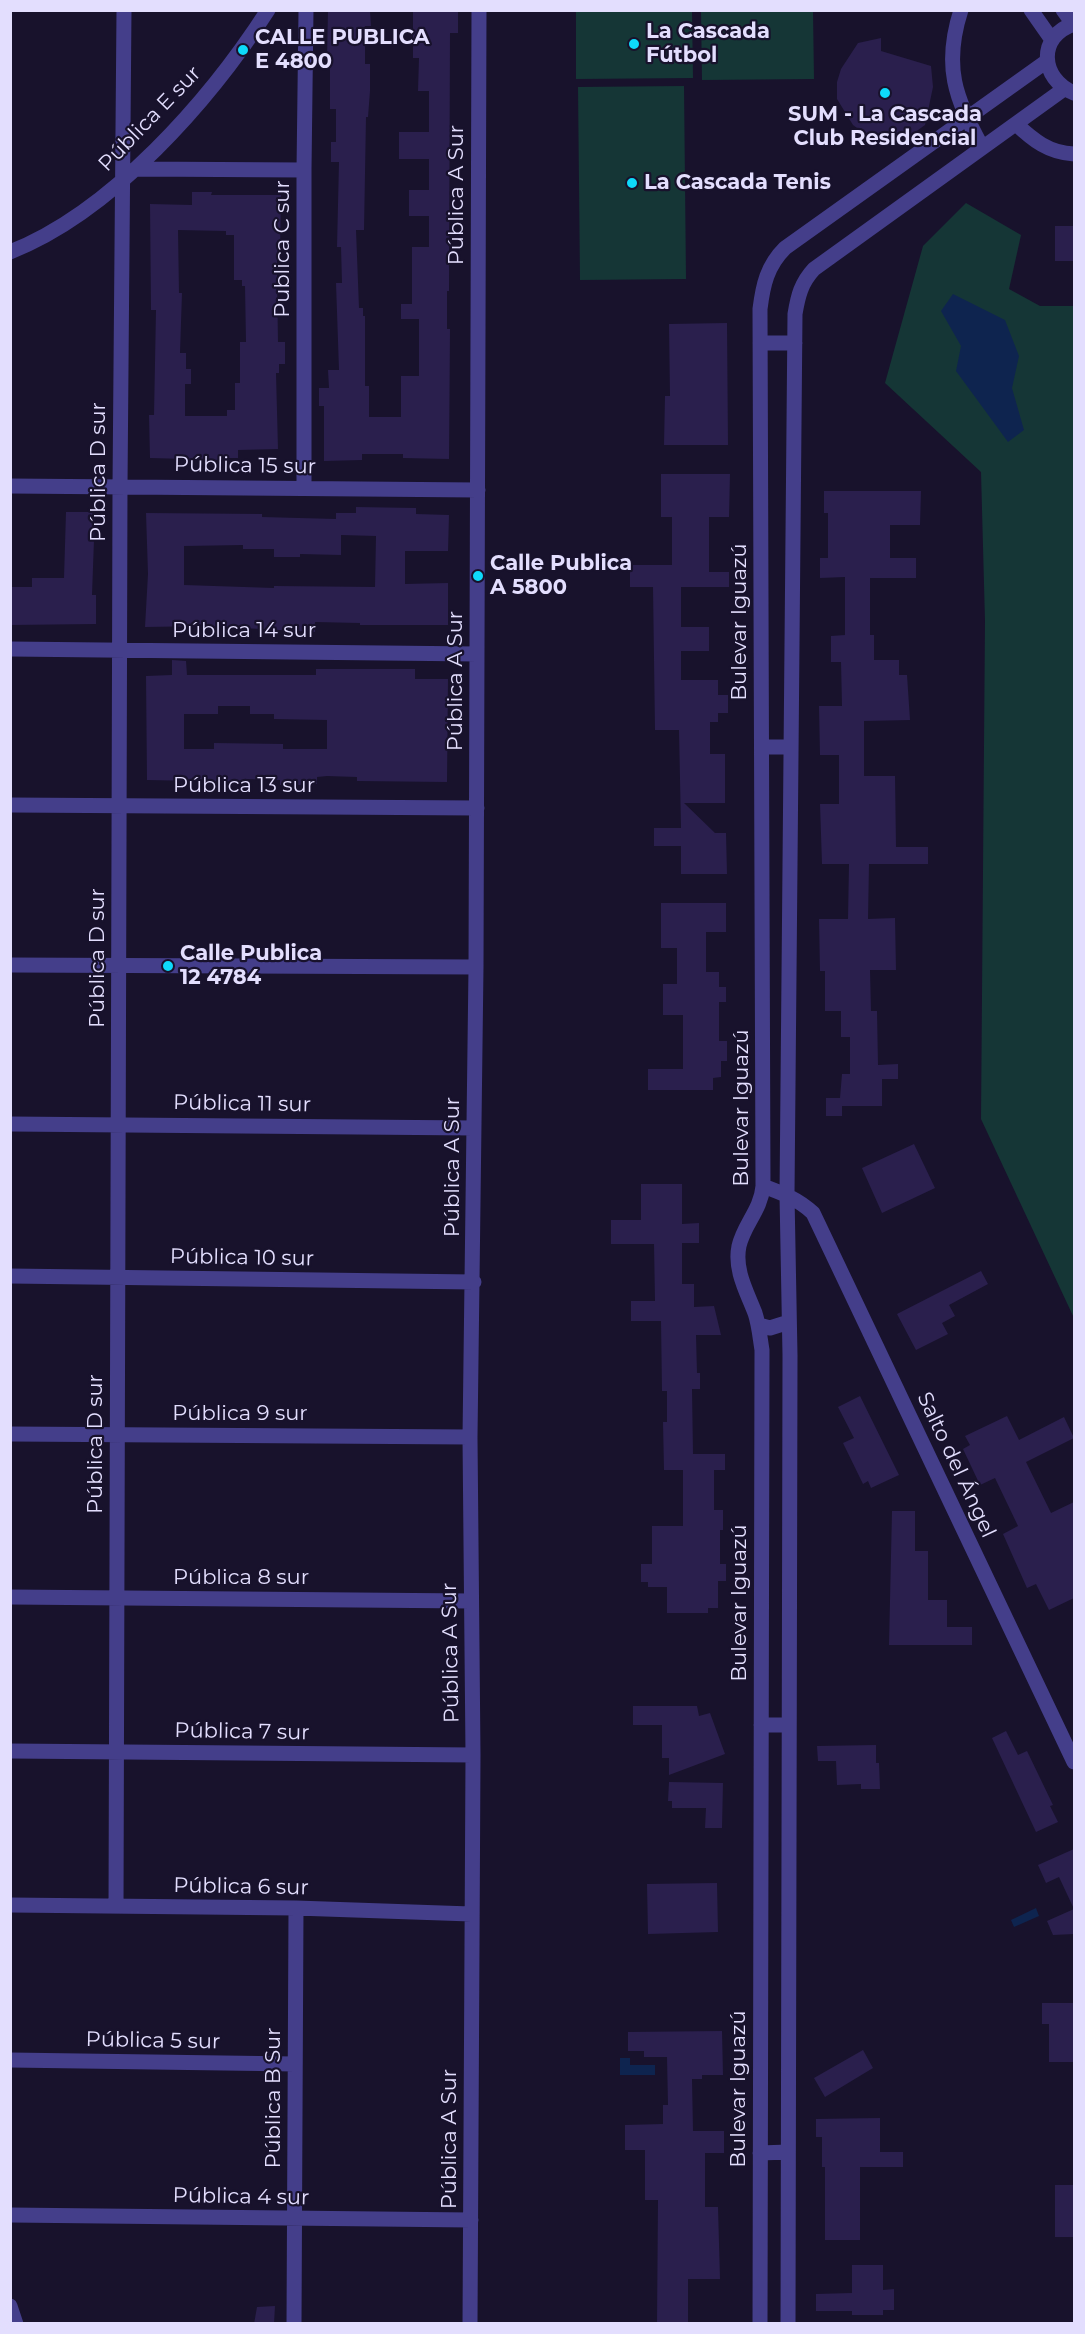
<!DOCTYPE html>
<html>
<head>
<meta charset="utf-8">
<style>
  body { margin:0 }
  #map { position:relative; width:1085px; height:2334px; overflow:hidden; background:#18122c; font-family:Montserrat,sans-serif }
  canvas { display:block }
  .frame { position:absolute; inset:0; border:12px solid #e3defe; pointer-events:none }
</style>
</head>
<body>
<div id="map">
<canvas width="1085" height="2334"></canvas>
<div class="frame"></div>
</div>
<script>
const context = document.querySelector('canvas').getContext('2d');
context.lineJoin = 'round';
function fill(path, color) {
  context.fillStyle = color;
  context.fill(path, 'evenodd');
}
function trace(path, color, width, dash) {
  context.strokeStyle = color;
  context.lineWidth = width;
  context.lineCap = dash ? 'butt' : 'round';
  context.setLineDash(dash || []);
  context.stroke(path);
}
function label(font, color, halo, rows, align = 'center') {
  context.font = font + ' Montserrat,sans-serif';
  context.lineWidth = 4.5;
  context.setLineDash([]);
  context.textBaseline = 'middle';
  context.strokeStyle = halo;
  context.fillStyle = color;
  for (const [text, x, y, turn = 0] of rows) {
    context.save();
    context.translate(x, y);
    context.rotate((+turn || 0) * Math.PI / 180);
    context.textAlign = isNaN(turn) ? turn : align;
    if (halo) context.strokeText(text, 0, 0);
    context.fillText(text, 0, 0);
    context.restore();
  }
}
const green = new Path2D(`
  M576,11h116l1,67 -117,1z
  M701,11h112l1,68 -112,1z
  M684,86l2,193 -106,1 -2,-193z
  M966,203l55,32 -12,54 31,17h34v1012l-93,-199 4,-498 -4,-149 -96,-89 38,-137z`);
const water = new Path2D(`
  M953,294l52,26 14,36 -7,32 12,42 -16,12 -52,-71 5,-25 -20,-35z
  M1036,1908l3,8 -25,11 -3,-7z
  M620,2058h10v7h25v10h-35z`);
const building = new Path2D(`
  M328,10l42,1 1,15h-6v38h5v27l-2,26h-2l-2,113h-8l3,78h4v8h2v70h4v31h32v-41h18v-57h-18v-15h11v-57h17v-31h-20v-26h20v-31h-30v-27h30v-41h-11l1,-33h-6v-48h45v23h-8l-1,258h-2v38h3l-1,130 -46,-1v-4h-41v6l-38,1v-55h-5v-18h10l-1,-18h11l-3,-87h6l-1,-36h-4l2,-85h-8v-20h5v-33h-6v-50h-3z
  M881,38v13l50,15 2,21 -8,38 -18,13 -34,2 -20,-15 -16,-26v-17l4,-13 17,-26z
  M192,192h20l-1,3h70l-1,58h-3v27l1,62h7v22h-6v9h-3l2,76 -40,1v8h-15v2l-73,-2 -1,-43h5l2,-105h-5l-1,-106 42,1zM178,230l48,1v4h8v45h8v6h3l1,56h-6v41h-5v27h-8v6h-42v-32h6v-15h-5v-16h-6l2,-60h-3z
  M1055,226h19v35h-19z
  M727,323l1,122h-64l1,-49h5l-1,-72z
  M661,474h69l-1,43h-20v55h20v15h-48v40h28v24h-28v29h37v15h10v18h-10v9h-8v32h15v49h-41l31,30h11l1,41h-46v-28h-27v-18h27l-2,-98h-24l-2,-143h-23v-22h42v-48h-11z
  M824,491h97l-1,34h-30v33h26v20h-46v57h4v25h25v15h8l3,45 -46,1v55h31l1,71h32v17h-59l-1,55 27,-1 1,52h-26l1,41h6l1,54 20,-1v15h-16v27h-40v10h-16v-18h14l2,-24h8v-37h-9v-26h-16v-40h-5l-1,-52h29l1,-55h-27l-2,-60h19v-49h-19l-1,-49h23l-1,-44h-10v-26l14,-1v-58l-25,1v-20h8v-45h-4z
  M356,507l60,1v6l33,1 -1,36h-43v33l43,-1v42h-88v-2l-45,-1v10l-109,-6 -61,1 3,-53 -2,-61 116,1v3l74,2v-6h20zM341,535l35,1 -1,51 -101,-1v2l-90,-3v-39l59,-1v4h31v8h26v-3l41,1z
  M66,512h29l-3,83h4v29l-86,1v-38h22v-9h32z
  M172,660l14,1 1,14h129v-6h99v10h33l-1,103 -90,-1v-4l-30,-1 -10,1v7l-18,1h-19v-5l-37,-1v3l-96,-2 -1,-104 26,-1zM218,706h32v8h24v5l53,1v29h-44v-5l-69,-1v6h-30v-35h34z
  M661,903h65v29h-20v40h13v15h7v15h-7v39h8v20h-6v16l-8,1v12h-65v-21h35v-54h-20v-31h14v-36h-16z
  M914,1144l21,44 -53,25 -20,-45z
  M641,1184h41v40l17,-1v20h-17v41h12v23l20,-1 7,29h-25l1,38h3v16h-8l1,65h32v16h-11v40h9v20h-3v34h6v17h-8v27h-10v5h-41v-26h-19v-5h-7v-18h11v-38h31v-56h-19l-1,-48h4v-31h-5l-1,-70h-30v-20h24l-1,-57h-43v-24h30z
  M981,1271l7,13 -39,21 6,11 -13,7 6,11 -32,16 -19,-36z
  M860,1396l39,79 -28,13 -3,-7 -5,3 -20,-41 11,-5 -16,-31z
  M1007,1416l12,24 45,-23 10,21 -48,24 25,51 23,-11v96l-25,12 -13,-26 -9,4 -24,-54 15,-8 -23,-48 -15,7 -17,-36 7,-4 -5,-9z
  M892,1511h23v40h13v49h19v27h25v18h-83z
  M633,1706h64l2,10 11,-3 15,41 -56,21v-17h-7v-33h-29z
  M1006,1731l12,24 9,-4 26,54 -3,1 8,16 -22,10 -44,-94z
  M876,1745v18h3l1,26h-19v-5l-24,1 -1,-24h-18l-1,-15z
  M669,1782l54,1 -1,45h-17l1,-20h-34v-7h-4z
  M1074,1849v85l-21,1 -6,-14 27,-12 -15,-32 -13,6 -8,-18z
  M717,1883l1,49 -70,2 -1,-50z
  M1042,2003h32v59h-25v-38h-7z
  M722,2031l1,44h-21v4h-10l1,52h31v22h-19v54h13l2,72h-32v45h-31l1,-124h-13v-50h-20v-25l38,-1v-19h5l-1,-48h-23v-6h-16v-19z
  M863,2050l10,18 -48,29 -11,-19z
  M880,2118v34h23v15h-43v73h-35v-73h-3v-30h-6v-18z
  M1055,2185h19v52h-19z
  M852,2265h31v25l11,-1v21h-11v5h-31v-4h-36v-17l36,-1z
  M275,2306l-1,18h-20l3,-17z`);
const street = new Path2D(`
  M961,10c-18,56 -6,88 21,137
  M1031,10l21,30
  M1063,10l10,14
  M1074,24c-37,12 -34,55 0,69
  M1016,124c17,16 33,29 58,30
  M135,169l169,1
  M10,252c102,-40 200,-152 258,-242
  M760,343h35
  M10,486l468,4
  M304,488v-318l2,-160
  M10,649l467,5
  M762,747h29
  M10,805l467,3
  M10,965l466,2
  M10,1124l464,4
  M763,1186c19,7 35,13 50,27l261,549
  M10,1276l464,6
  M759,1325l11,3 19,-6
  M10,1434l460,3
  M10,1597l461,4
  M761,1725h28
  M10,1751l463,4
  M10,1905l286,3 175,6
  M116,1906l4,-1420 4,-476
  M10,2060l285,4
  M760,2153l28,-1
  M10,2215l461,5
  M10,2306l6,18
  M294,2324l2,-416
  M470,2324l3,-569 -3,-318 6,-470 3,-957
  M760,2324l2,-974c-2,-12 -3,-25 -7,-37 -8,-21 -21,-43 -16,-67 5,-22 22,-36 24,-60l-3,-877c3,-24 7,-43 25,-61l262,-187
  M788,2324l2,-969 -3,-160 8,-881c3,-18 6,-31 19,-45l250,-180`);
const markers = [
  [634,44,6,"#0ed9fa"],
  [243,50,6,"#0ed9fa"],
  [885,93,6,"#0ed9fa"],
  [632,183,6,"#0ed9fa"],
  [478,576,6,"#0ed9fa"],
  [168,966,6,"#0ed9fa"]
];
const poiNames = [
  ["La Cascada",646,32],
  ["Fútbol",646,56],
  ["CALLE PUBLICA",255,38],
  ["E 4800",255,62],
  ["SUM - La Cascada",885,115,"center"],
  ["Club Residencial",885,139,"center"],
  ["La Cascada Tenis",644,183],
  ["Calle Publica",490,564],
  ["A 5800",490,588],
  ["Calle Publica",180,954],
  ["12 4784",180,978]
];
const streetNames = [
  ["Pública E sur",150,119,-46],
  ["Pública A Sur",457,195,-90],
  ["Publica C sur",283,249,-90],
  ["Pública 15 sur",245,466,1],
  ["Pública D sur",99,472,-90],
  ["Bulevar Iguazú",740,622,-90],
  ["Pública 14 sur",244,631],
  ["Pública A Sur",456,681,-90],
  ["Pública 13 sur",244,786],
  ["Pública D sur",98,958,-90],
  ["Pública 11 sur",242,1104,1],
  ["Bulevar Iguazú",742,1108,-90],
  ["Pública A Sur",453,1167,-90],
  ["Pública 10 sur",242,1258,1],
  ["Pública 9 sur",240,1414],
  ["Pública D sur",96,1444,-90],
  ["Salto del Ángel",956,1465,65],
  ["Pública 8 sur",241,1578],
  ["Bulevar Iguazú",740,1603,-90],
  ["Pública A Sur",451,1653,-91],
  ["Pública 7 sur",242,1732,1],
  ["Pública 6 sur",241,1887,1],
  ["Pública 5 sur",153,2041,1],
  ["Bulevar Iguazú",739,2089,-90],
  ["Pública B Sur",274,2098,-90],
  ["Pública A Sur",450,2139,-90],
  ["Pública 4 sur",241,2197,1]
];
fill(green, '#153636');
fill(water, '#0e244f');
fill(building, '#2a1f4d');
trace(street, '#443e8a', 15);
for (const [x, y, r, color] of markers) {
  const dot = new Path2D();
  dot.arc(x, y, r, 0, 2 * Math.PI);
  context.fillStyle = color;
  context.fill(dot);
  trace(dot, '#18122c', 2);
}
label('bold 21px', '#e3defe', '#18122c', poiNames, 'left');
label('21px', '#e3defe', '#18122c', streetNames);
</script>
</body>
</html>
